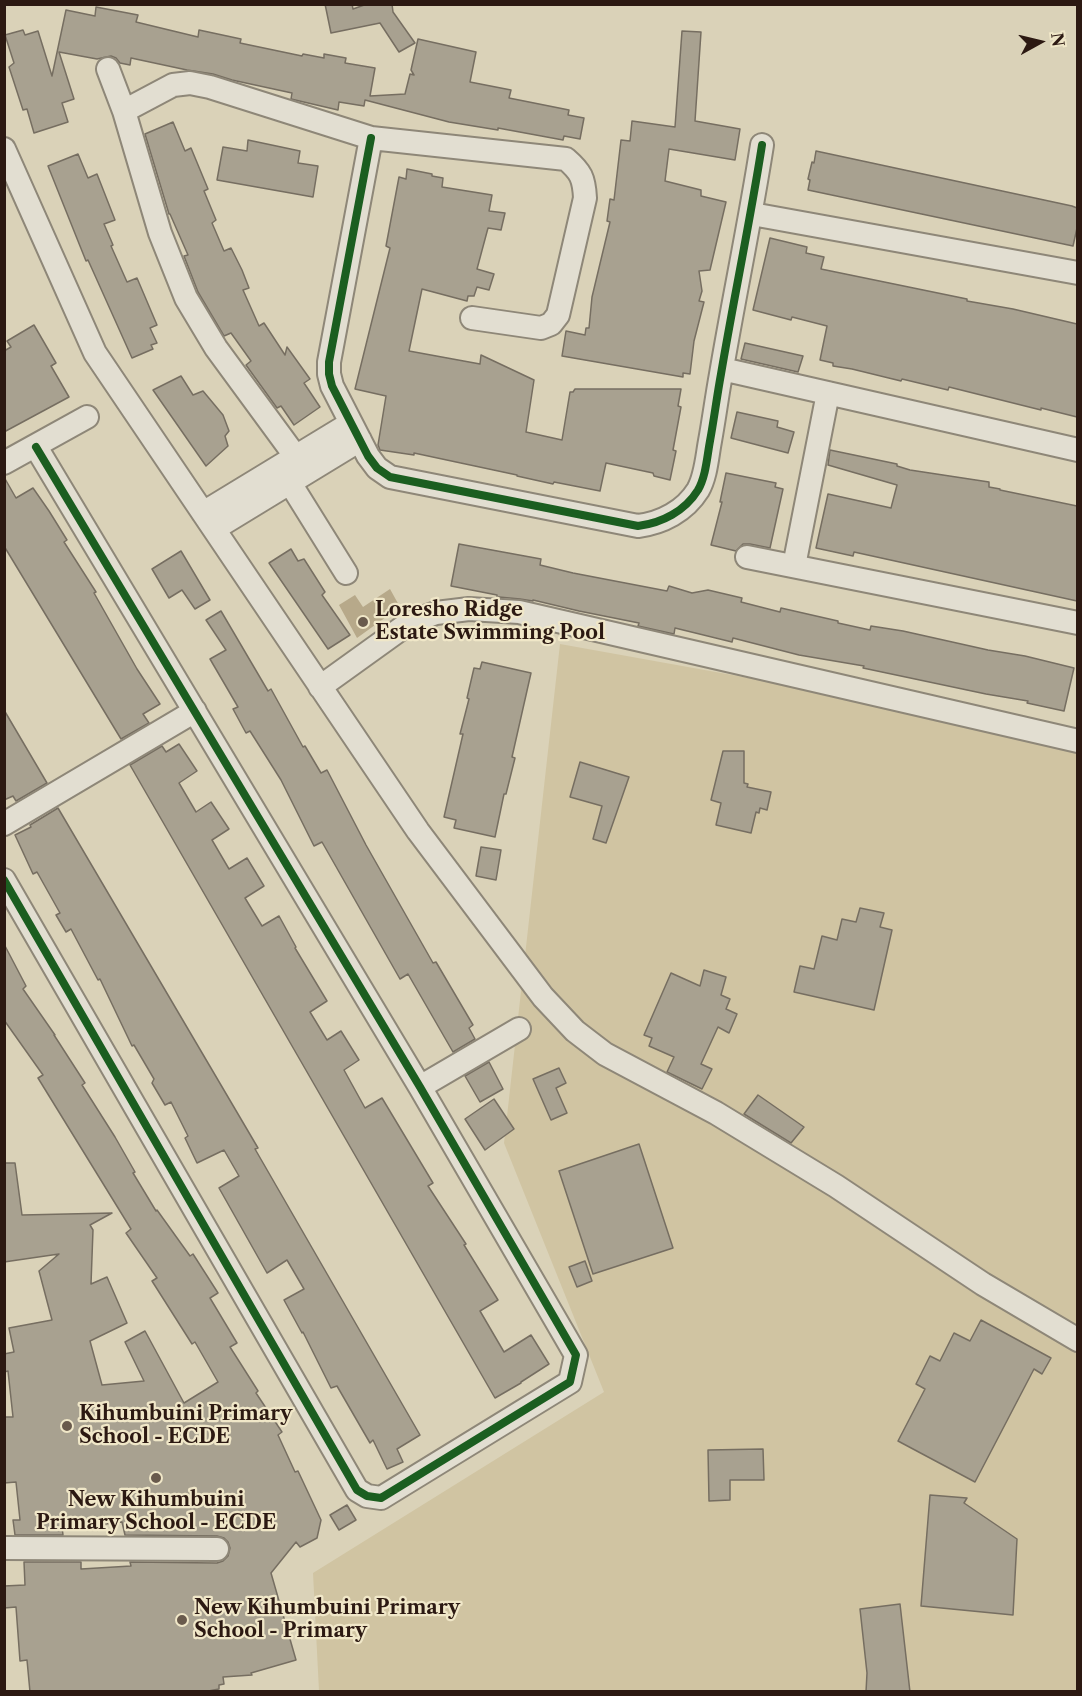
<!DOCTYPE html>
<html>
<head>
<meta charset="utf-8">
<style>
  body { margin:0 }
  #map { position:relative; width:1082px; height:1696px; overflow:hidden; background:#dad2b8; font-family:"Libre Caslon Text",serif }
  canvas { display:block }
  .frame { position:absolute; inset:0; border:6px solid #2c1912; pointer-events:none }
  .north { position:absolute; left:1010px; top:12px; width:60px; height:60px; -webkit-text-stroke:4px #f0e7c8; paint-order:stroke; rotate:82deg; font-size:16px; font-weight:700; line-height:24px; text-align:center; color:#2c1912 }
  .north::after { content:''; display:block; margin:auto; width:21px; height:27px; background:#2c1912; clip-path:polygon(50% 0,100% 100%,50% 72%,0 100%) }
</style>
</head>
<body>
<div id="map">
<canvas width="1082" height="1696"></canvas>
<div class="frame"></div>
<div class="north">N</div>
</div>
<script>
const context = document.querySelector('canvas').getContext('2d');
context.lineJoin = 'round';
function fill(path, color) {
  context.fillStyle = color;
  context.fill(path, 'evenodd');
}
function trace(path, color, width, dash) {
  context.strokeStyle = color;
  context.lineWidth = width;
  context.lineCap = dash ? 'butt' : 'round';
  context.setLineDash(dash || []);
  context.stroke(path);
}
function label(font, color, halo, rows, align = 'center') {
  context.font = font + ' "Libre Caslon Text",serif';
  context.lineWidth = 4.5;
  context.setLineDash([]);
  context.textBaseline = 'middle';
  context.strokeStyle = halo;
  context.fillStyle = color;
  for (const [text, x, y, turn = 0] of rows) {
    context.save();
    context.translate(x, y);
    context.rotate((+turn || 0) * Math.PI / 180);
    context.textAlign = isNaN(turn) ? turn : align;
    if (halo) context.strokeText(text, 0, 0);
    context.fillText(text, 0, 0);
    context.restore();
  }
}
const green = new Path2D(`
  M560,644l517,93v954h-758l-6,-118 291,-181 -100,-249z`);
const water = new Path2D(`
  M390,589l10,18 -43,31 -18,-33 16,-10 8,12z`);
const building = new Path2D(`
  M325,4h27l1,5 14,-5h25l1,8 22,31 -16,9 -19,-29 -49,10z
  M96,7l42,8 -2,7 62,15 1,-7 42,9 -1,4 62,13 1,-2 21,4v-4l22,4 -1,5 30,5 -5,28 35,-2 5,-20 4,1 -3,-5 7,-31 58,13 -6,30 41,8 -2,8 60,12 -1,5 16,3 -4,21 -16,-3 -1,4 -65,-12v2l-49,-8 -84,-22 -1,6 -25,-4 -1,8 -47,-11 1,-6 -60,-13 -19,-6 -26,-4 -56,-12 -1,7 -10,-2 -4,-5 -5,-2 -14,3 -38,-7 15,47 -12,4 6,19 -34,11 -7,-24 -4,1 -14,-43 5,-4 -9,-28 18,-5 2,5 13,-4 14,45 14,-66 29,6z
  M682,31l19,1 -6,89 45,8 -5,31 -66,-11 -4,32 36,9v6l25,6 -16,68 -11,1 3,20 -3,10 5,1 -10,39 -4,33 -7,-1v4l-121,-21 4,-25 19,4 1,-7h3l3,-31 18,-75 -3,-1 3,-22 4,1 7,-60 9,1 2,-20 43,6z
  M173,122l12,29 6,-3 17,41 -4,2 12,29 -4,3 12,28 7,-3 11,22 7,18 -6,2 16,36 5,-3 21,32 2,-8 23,32 -6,4 16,24 -26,18 -13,-19 -4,2 -31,-43 5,-4 -20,-28 -7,3 -26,-44 -14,-36 4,-1 -18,-41h-1l-24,-80z
  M248,140l52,11 -2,12 20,3 -5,31 -96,-17 6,-33 24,4z
  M816,151l256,55 5,2v20l-4,18 -265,-56 2,-10 -2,-1 4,-17 2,1z
  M78,154l10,24 9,-4 18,46 -11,4 9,21 -2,1 16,36 10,-4 20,47 -7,3 7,15 -6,2 2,4 -21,9 -44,-98 -2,1 -38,-95z
  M407,169l25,5v2l11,2 -1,9 50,8 -3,16 16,2 -4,17 -13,-2 -11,41 17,5 -5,16 -12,-3 -3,9h-6l-1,5 -45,-12 -13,62 71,13 1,-9 53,25 -8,52 36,8 8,-48h3l2,-3h106l-3,17 3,1 -8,43 3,1 -6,29 -16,-4 -1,-3 -47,-10 -6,28 -46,-9 -1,2 -36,-8v-1l-103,-22v2l-34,-5 -2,-5 8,-49 -31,-7 35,-141 -4,-2 13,-69 7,2z
  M770,238l37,9 -1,6 18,4 -3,12 146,30v2l46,8 64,15v93l-36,-9v2l-92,-23 -1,3 -46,-11 -1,2 -49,-12 -19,-3v-3l-13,-3 7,-34 -35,-9 -1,3 -38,-10z
  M34,325l22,38 -5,3 18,31 -65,35v-81l7,-4 -4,-6z
  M745,343l58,13 -5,16 -57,-13z
  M181,376l12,19 10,-4 20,24 6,16 -4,5 3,10 -22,20 -53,-76z
  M737,412l41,9 -1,6 17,5 -6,21 -57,-15z
  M830,450l67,14v2l13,4 79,12v5l11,2v1l77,16v95l-223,-49 -1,4 -37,-8 12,-54 63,14 6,-23 -69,-20z
  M726,473l50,10 -1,4 8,2 -13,59 -20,-4h-7l-7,7 -25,-6 11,-43h-2z
  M4,477l12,21 17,-10 16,23 18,29 -3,2 32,50 -2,1 43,76 23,35 -17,10 6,9 -28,16 -117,-193z
  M459,544l82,15 -1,6 33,8 94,18 2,-5 23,7 16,-3 34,8 -1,4 39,10 1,-4 57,13v2l32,7 1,-4 32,5 85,19 37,6 49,12 -10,43 -37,-8 1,-2 -42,-7 -123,-26 1,-2 -65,-11 -66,-17 -1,4 -57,-14 -1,6 -36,-8 1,-3 -60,-12 -46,-11v1l-13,-2 -21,-2h-2v-2l-46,-9z
  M291,549l7,12 6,-2 21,33 -3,3 28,40 -22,14 -59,-86z
  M181,551l29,49 -15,9 -13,-19 -13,8 -17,-29z
  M221,611l47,80 3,-2 32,58 2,-1 16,27 6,-3 39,75 67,118 3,-1 37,63 -4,3 6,11 -22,13 -45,-78 -8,5 -78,-137 -8,4 -33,-66 -31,-49 -4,2 -13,-24 5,-2 -28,-48 16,-9 -20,-30z
  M482,662l49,11 -19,84 3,1 -9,36h-2l-9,43 -41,-9 2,-8 -12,-3 19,-83h-3l9,-35 -2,-1 7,-30 6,1z
  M4,710l43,73 -31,18 -3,-5 -9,4z
  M179,744l18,27 -18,12 17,29 15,-10 18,27 -17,11 17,29 18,-11 17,28 -19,12 17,28 17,-10 17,31 -1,1 32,53 -17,11 17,28 14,-9 18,29 -15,10 21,38 17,-10 51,85 -5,3 38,58 -2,1 34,55 -18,11 24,41 27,-17 18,29 -28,18v1l-26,15 -365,-633 32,-19 4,6z
  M723,751h21v32l4,1 -1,3 24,5 -4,18 -7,-2 -1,5 -3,-1 -5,21 -35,-8 5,-22 -10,-3z
  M580,762l49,15 -23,66 -13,-4 9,-33 -32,-9z
  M58,808l200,340 -3,1 165,286 -23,14 6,13 -16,7 -14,-29 -3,3 -33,-57 -6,2 -28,-56 -1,1 -18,-33 20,-11 -17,-29 -20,13 -48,-85 20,-12 -15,-26 -27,13 -12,-25 3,-2 -17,-34 -6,3 -13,-22 2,-4 -20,-34 -2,1 -32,-67 -2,1 -27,-51 -5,3 -10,-17 4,-2 -23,-41 -4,2 -18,-39 16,-8 -1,-2z
  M481,847l20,3 -5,30 -20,-4z
  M860,908l24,5 -4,14 12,3 -18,80 -80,-18 6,-26 14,3 8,-33 15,4 5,-21 14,3z
  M4,944l22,42 -3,3 32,46h-1l31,48 -3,2 33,52 20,35 -2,1 23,38 1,-1 33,46 3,-2 25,39 -8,5 27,45 -7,4 28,44 -2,2 26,39 -4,3 17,37 3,-1 23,49 -4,18 -17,9 -4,-5 -25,31 25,87 -45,13 1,2 -29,2 1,7 -5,1v4l-16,3h-173l-3,-32 -7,1 -4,-54 -12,1v-22l21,-1 -1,-23h57v7l50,-3 -1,-4 87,1 6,-2 5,-5 2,-8 -2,-6 -4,-4 -7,-2 -92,-1 -3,-13 -25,3v-3l-35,5 1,8h-48l-2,-15h7l-4,-38 -12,1v-66h9l-5,-46 -4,1v-18l10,-2 -5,-24 43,-8 -13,-49 20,-17 -55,8v-99h11l7,52 90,-2 -22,12 3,5 -2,54 16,-7 20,46 -37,18 12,44 42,-4 -19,-39 20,-11 39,72 34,-21 -23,-40 -3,2 -40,-63 5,-3 -31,-45 5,-4 -93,-151 5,-3 -39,-55z
  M704,970l22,7 -5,18 9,4 -4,10 11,5 -8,19 -11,-6 -17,37 11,5 -10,20 -35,-17 7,-15 -25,-11 3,-8 -8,-3 27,-62 29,13z
  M489,1062l14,27 -23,13 -15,-26z
  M559,1068l7,15 -10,5 11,25 -16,7 -18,-41z
  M758,1095l46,32 -13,16 -47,-29z
  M494,1099l20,30 -29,21 -20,-31z
  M639,1144l34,104 -80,26 -34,-103z
  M585,1261l7,20 -15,6 -8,-20z
  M981,1320l70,38 -9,16 -8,-5 -59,113 -77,-41 27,-52 -9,-5 14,-28 10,5 14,-28 16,8z
  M763,1449l1,31h-34v20l-21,1 -1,-51z
  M930,1495l37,3 -3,5 53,36 -4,76 -92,-9z
  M347,1505l9,15 -17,10 -9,-15z
  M900,1604l10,88h-44l1,-19 -7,-64z`);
const street = new Path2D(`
  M108,69l16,42 36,122 26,65 30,50 80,109
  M124,111l49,-26 17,-2 20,4 161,51 195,21c15,13 18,19 19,39l-27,117 -7,9 -10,4 -69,-10
  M371,138l-42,224v12l3,12 36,70 9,12 13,9 248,49c24,-3 47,-15 60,-36 8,-14 9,-33 12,-49 4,-22 7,-45 11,-67 13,-77 29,-152 41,-229
  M4,149l91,204 323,478 125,166 32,34 30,23 111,59 120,73 147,98 95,56
  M752,214l326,59
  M722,369l356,81
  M4,463l83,-46
  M290,483l56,90
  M203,513l148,-90
  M214,529l146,-89
  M747,557l331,66
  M794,566l34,-173
  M320,687l89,-64 27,-10 33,-4 50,3 559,129
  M4,824l191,-113
  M4,880l353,610 10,6 14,2 189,-116 6,-27 -11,-19 -145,-249 -384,-640
  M420,1087l99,-58
  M4,1548l213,1`);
const cycleway = new Path2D(`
  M371,138l-42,224v12l3,12 36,70 9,12 13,9 248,49c24,-3 47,-15 60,-36 8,-14 9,-33 12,-49 4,-22 7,-45 11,-67 13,-77 29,-152 41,-229
  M4,880l353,610 10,6 14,2 189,-116 6,-27 -11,-19 -145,-249 -384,-640`);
const markers = [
  [363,622,6,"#695a4c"],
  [67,1426,6,"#695a4c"],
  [156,1478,6,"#695a4c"],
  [182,1620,6,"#695a4c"]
];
const poiNames = [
  ["Loresho Ridge",375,610],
  ["Estate Swimming Pool",375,633],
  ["Kihumbuini Primary",79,1414],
  ["School - ECDE",79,1437],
  ["New Kihumbuini",156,1500,"center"],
  ["Primary School - ECDE",156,1523,"center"],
  ["New Kihumbuini Primary",194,1608],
  ["School - Primary",194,1631]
];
fill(green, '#d0c4a2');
fill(water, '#b7a98a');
fill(building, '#a8a190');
trace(building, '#766e61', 1.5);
trace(street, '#8e8778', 26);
trace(street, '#e2ded1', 22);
trace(cycleway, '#1b5e20', 8);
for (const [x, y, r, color] of markers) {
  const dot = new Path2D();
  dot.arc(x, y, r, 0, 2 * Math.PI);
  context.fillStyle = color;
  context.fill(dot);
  trace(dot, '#f0e7c8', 2);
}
label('bold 20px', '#2c1912', '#f0e7c8', poiNames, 'left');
</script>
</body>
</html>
